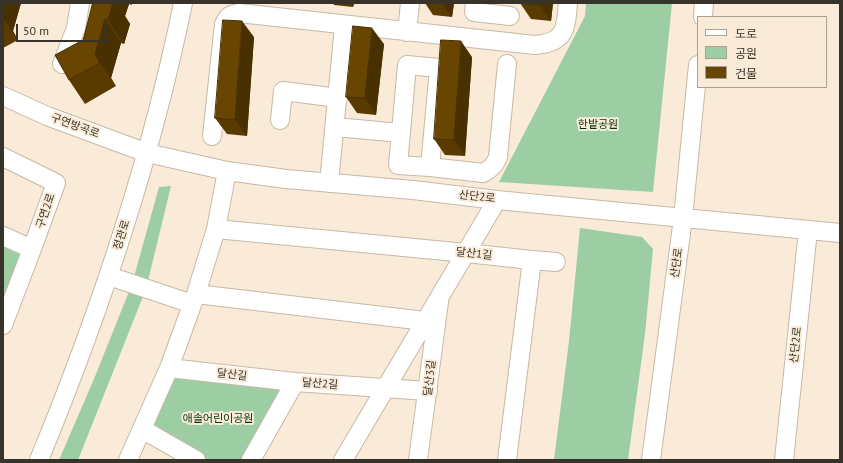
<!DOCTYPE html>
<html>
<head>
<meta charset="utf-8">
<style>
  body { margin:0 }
  #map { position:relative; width:843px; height:463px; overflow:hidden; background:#f9ebd7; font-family:"PT Sans","Noto Sans KR",sans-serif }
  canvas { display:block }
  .frame { position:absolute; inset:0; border:4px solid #37322a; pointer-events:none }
  .legend { position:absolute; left:697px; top:16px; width:130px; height:72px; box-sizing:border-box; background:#f9ebd7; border:1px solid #aba192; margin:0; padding:5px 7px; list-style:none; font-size:12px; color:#37322a }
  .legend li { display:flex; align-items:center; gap:8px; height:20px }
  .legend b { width:20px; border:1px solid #aba192 }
  .scale { position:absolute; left:16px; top:24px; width:91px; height:18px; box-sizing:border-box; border:2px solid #37322a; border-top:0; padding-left:5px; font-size:12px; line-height:14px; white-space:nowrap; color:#37322a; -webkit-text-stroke:3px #f9ebd7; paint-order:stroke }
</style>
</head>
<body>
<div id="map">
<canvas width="843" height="463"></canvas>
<div class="frame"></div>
<ul class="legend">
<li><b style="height:5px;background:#fff"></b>도로</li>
<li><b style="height:11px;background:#9dcea3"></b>공원</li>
<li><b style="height:11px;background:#684500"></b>건물</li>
</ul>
<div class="scale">50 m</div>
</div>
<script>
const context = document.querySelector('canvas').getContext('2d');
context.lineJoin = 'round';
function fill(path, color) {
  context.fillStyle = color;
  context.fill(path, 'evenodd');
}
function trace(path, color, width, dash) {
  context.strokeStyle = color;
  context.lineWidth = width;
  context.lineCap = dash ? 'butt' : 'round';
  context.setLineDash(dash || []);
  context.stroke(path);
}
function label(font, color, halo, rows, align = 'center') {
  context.font = font + ' "PT Sans","Noto Sans KR",sans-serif';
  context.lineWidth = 4;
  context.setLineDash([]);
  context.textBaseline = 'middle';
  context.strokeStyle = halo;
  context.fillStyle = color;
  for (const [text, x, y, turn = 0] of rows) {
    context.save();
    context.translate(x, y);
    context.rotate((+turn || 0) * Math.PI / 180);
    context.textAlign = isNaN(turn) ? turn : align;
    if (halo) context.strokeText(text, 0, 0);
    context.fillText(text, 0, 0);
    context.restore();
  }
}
const green = new Path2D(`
  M586,3h86l-19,189 -154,-10 86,-166z
  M171,186l-25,103 -68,171h-19l35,-81 38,-95 27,-97z
  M580,228l62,9 11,12 -8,85 -17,126h-74l15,-119z
  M3,245l17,7 4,10 -21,56z
  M171,373l105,11 5,11 -38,65h-39l-51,-30 3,-23z`);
const minor = new Path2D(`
  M475,3l-1,9 36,4
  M703,17l1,-14
  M407,32l3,-29
  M62,64l14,-36 4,-25
  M407,65l32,3 -9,99 -32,-2z
  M3,96l44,20 100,37 80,18 59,8 127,11 84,10 343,33
  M280,120l3,-29 55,7
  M335,127l66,6
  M212,136l12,-112c4,-8 7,-10 15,-11l296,32c30,-2 31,-16 33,-42
  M3,157l53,26 -24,66
  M430,167l53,6c8,-4 12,-8 15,-16l9,-93
  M329,183l15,-157
  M216,229l250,24 66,7 -25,200
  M3,236l29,13 -29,76
  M520,259l36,3
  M109,276l83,28
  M196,294l229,27
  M169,368l126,14 133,9
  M142,429l54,31
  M39,460c61,-148 112,-300 144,-457
  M128,460l41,-92 27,-74 20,-65 11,-58
  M251,460l44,-78
  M343,460l154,-260
  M418,460l21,-158
  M651,460l32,-242 15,-153
  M784,460l24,-230`);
const wall = new Path2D(`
  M3,3h18l-8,28 5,9 -15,8z
  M93,3h39v2l-3,-1 -4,12 5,8 -6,20 -3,-1 -10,35 5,8 -31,18 -16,-24 14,-40z
  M333,3h21l-1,4 -19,-2z
  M425,3h29l-2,14 -19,-2z
  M520,3h33l-2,18 -20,-2z
  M254,37l-7,99 -20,-2 -12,-16z
  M384,44l-8,71 -19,-2 -11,-16z
  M472,57l-7,99 -20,-1 -11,-16z`);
const shadedWall = new Path2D(`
  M3,3h18l-8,28 5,9 -15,-22z
  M110,3h18l1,1 -4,12 5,8 -6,20 -16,-24z
  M351,3h3l-1,4z
  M442,3h12l-2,14z
  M540,3h13l-2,18 -11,-16z
  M105,19l16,24 -10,35 5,8 -16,-23 -5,-9z
  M242,21l12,16 -7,99 -12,-16z
  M372,28l12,16 -8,71 -11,-17z
  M461,41l11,16 -7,99 -11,-16z`);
const building = new Path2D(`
  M93,3h20l-5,17 -3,-1 -10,35 5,9 -31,17 -14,-25 28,-15z
  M520,3h20v2z
  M223,20l19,1 -7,99 -20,-2z
  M353,26l19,2 -7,70 -19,-1z
  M441,40l20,1 -7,99 -20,-1z`);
const parkNames = [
  ["한밭공원",598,125],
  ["애솔어린이공원",218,419]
];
const streetNames = [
  ["구연방곡로",75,126,20],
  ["산단2로",477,197,6],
  ["구연2로",46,211,-71],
  ["정관로",122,235,-73],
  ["달산1길",474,254,6],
  ["산단로",677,263,-82],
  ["산단2로",796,345,-84],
  ["달산길",232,375,6],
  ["달산3길",430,378,-83],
  ["달산2길",320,384,4]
];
fill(green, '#9dcea3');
trace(minor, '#c6b9a6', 20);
trace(minor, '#fff', 18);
fill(wall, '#593b00');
fill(shadedWall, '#493000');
fill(building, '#684500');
trace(building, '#493000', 1);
label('11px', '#00350f', '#f9ebd7', parkNames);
label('11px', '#37322a', '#f9ebd7', streetNames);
</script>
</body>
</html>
